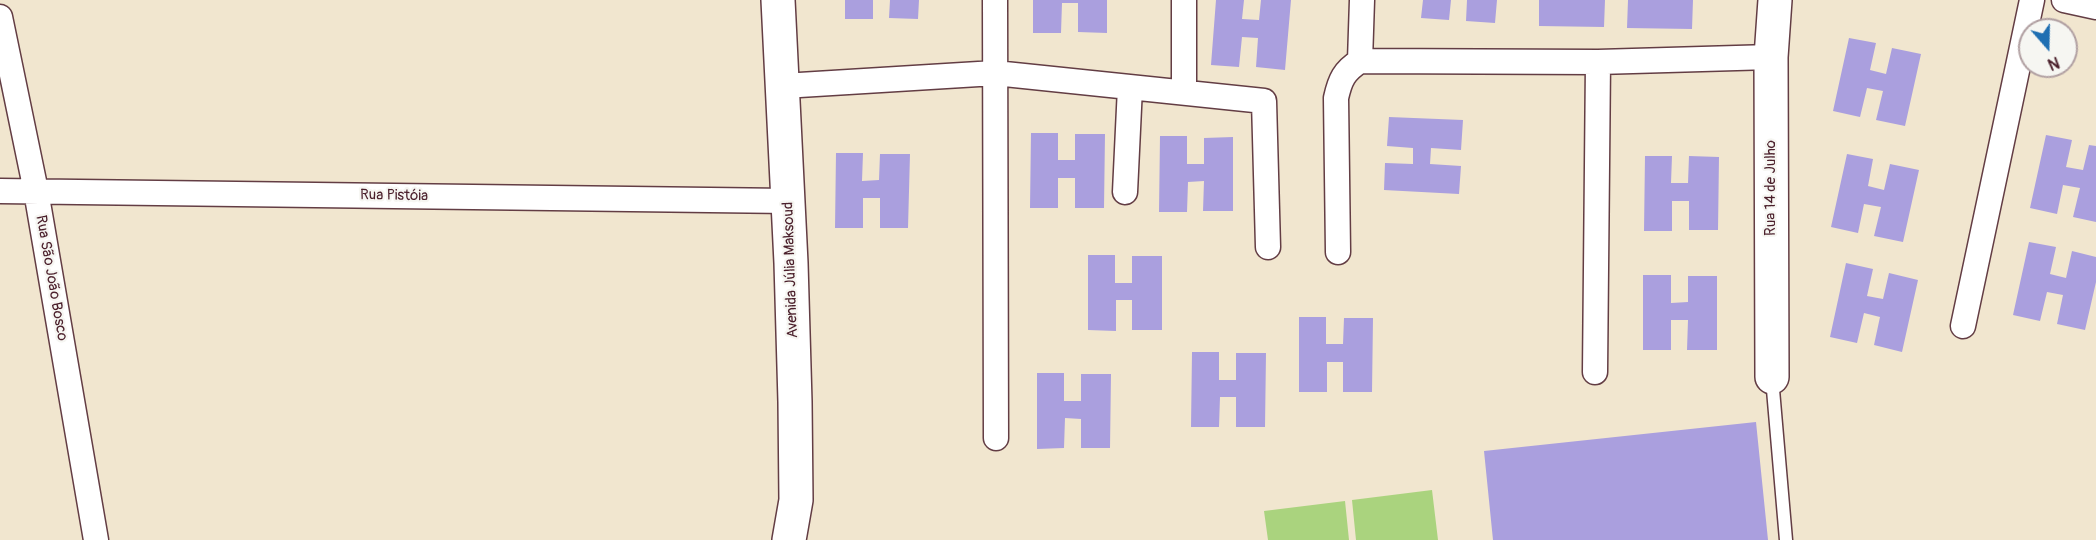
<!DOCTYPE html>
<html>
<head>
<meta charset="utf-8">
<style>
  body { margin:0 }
  #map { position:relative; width:2096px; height:540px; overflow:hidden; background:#f1e6cf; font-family:Pangolin,sans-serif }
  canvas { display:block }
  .north { position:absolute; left:2018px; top:18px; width:60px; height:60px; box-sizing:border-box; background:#f6f6f2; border:2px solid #b1a0a2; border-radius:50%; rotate:160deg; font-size:16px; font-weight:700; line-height:24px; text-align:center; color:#4a1f2b }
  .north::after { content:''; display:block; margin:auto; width:21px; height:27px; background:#1f6fb2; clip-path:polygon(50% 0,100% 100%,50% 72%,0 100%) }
</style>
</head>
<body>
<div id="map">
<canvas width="2096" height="540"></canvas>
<div class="north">N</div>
</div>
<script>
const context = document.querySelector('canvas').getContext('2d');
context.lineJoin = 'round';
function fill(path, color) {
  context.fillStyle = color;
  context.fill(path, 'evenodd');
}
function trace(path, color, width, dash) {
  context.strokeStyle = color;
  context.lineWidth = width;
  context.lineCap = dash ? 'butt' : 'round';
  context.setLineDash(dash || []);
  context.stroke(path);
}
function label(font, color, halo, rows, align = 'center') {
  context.font = font + ' Pangolin,sans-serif';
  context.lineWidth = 4.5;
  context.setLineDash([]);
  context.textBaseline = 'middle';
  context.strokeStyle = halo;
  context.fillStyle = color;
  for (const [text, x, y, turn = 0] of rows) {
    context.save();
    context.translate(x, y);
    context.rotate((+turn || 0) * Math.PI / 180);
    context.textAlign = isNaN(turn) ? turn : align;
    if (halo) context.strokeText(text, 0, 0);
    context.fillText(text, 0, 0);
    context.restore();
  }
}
const green = new Path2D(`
  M1432,490l6,50h-82l-4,-40z
  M1345,501l4,39h-81l-4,-29z`);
const building = new Path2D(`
  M845,0h28v19h-28z
  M890,0h29l-1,19 -29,-1z
  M1033,0h74v33l-29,-1v-29h-16l-1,30h-28z
  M1216,0h28l-2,19 17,1 2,-20h30l-6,70 -29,-3 2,-29 -16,-1 -3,30 -28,-2z
  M1423,0h28l-2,20 -28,-2z
  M1467,0h30l-2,23 -29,-2z
  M1539,0h66l-1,27 -65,-1z
  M1628,0h65l-1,29 -65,-1z
  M1849,38l27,5 -6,27 16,4 6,-26 29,6 -16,72 -29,-6 7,-29 -16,-3 -7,29 -27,-6z
  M1389,117l74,3 -2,30 -30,-2 -1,16 31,2 -2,28 -75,-4 1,-27 28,1v-16l-26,-2z
  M1031,133h27v27h17v-26h30l-1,74h-29v-30h-17v30h-28z
  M2046,135l26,5 -6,27 17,3 6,-25 7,1v76l-23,-5 7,-29 -17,-3 -6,29 -27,-6z
  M1160,136h27v28h17v-26l29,-1v74h-30l1,-30 -16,1 -1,30h-28z
  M836,153h27l-1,28 17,-1 1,-26h30l-2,74h-28v-30h-17v30h-28z
  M1847,154l26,5 -5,27 16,4 6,-26 29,6 -16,72 -29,-6 7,-29 -17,-3 -6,29 -27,-6z
  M1645,156h27l-1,27h17l1,-27 30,1 -1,73h-29v-29h-17v30h-28z
  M2029,242l27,5 -6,27 16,4 6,-27 24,6v25l-11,48 -28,-6 6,-29 -16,-3 -7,29 -27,-6z
  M1088,255h27v28h17v-27h30v74h-30v-30h-16v31l-28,-1z
  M1846,263l27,6 -6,27 16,3 6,-26 29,7 -16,72 -28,-7 6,-28 -16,-4 -7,30 -27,-6z
  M1643,275h28v28l17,-1v-26h29v74h-30l1,-30h-17v30h-28z
  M1299,317h27v27h17l1,-26h29l-1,74h-29v-30h-16v30h-28z
  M1192,352h27v28h17v-27h30l-1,74h-29v-30h-16l-1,30h-28z
  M1037,373h27v28h17v-27h30l-1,74h-29v-29l-16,-1 -1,30 -27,1z
  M1756,422l12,118h-275l-9,-89z`);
const lane = new Path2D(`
  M1772,378l14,162`);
const street = new Path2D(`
  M995,0l1,438
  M1184,0v91
  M2064,0l32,7
  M0,17l36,174 60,349
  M1360,61l2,-61
  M783,86l212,-13 269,28 4,146
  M0,191l788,10
  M1125,192l5,-105
  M1338,252l-2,-154c4,-18 8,-27 24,-37l238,1 173,-5
  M1963,326l69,-326
  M1595,372l3,-310`);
const secondary = new Path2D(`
  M778,0l13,263 4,139 1,98 -7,40
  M1772,377l-1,-320 4,-57`);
const streetNames = [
  ["Rua 14 de Julho",1771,188,-90],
  ["Rua Pistóia",394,196,1],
  ["Avenida Júlia Maksoud",791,270,-92],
  ["Rua São João Bosco",51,278,80]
];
fill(green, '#aad37e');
fill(building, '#aa9fde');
trace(lane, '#633d44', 15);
trace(street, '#633d44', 27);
trace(secondary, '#633d44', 36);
trace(lane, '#fff', 12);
trace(street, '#fff', 24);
trace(secondary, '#fff', 33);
label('15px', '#4a1f2b', '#f6f6f2', streetNames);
</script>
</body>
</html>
